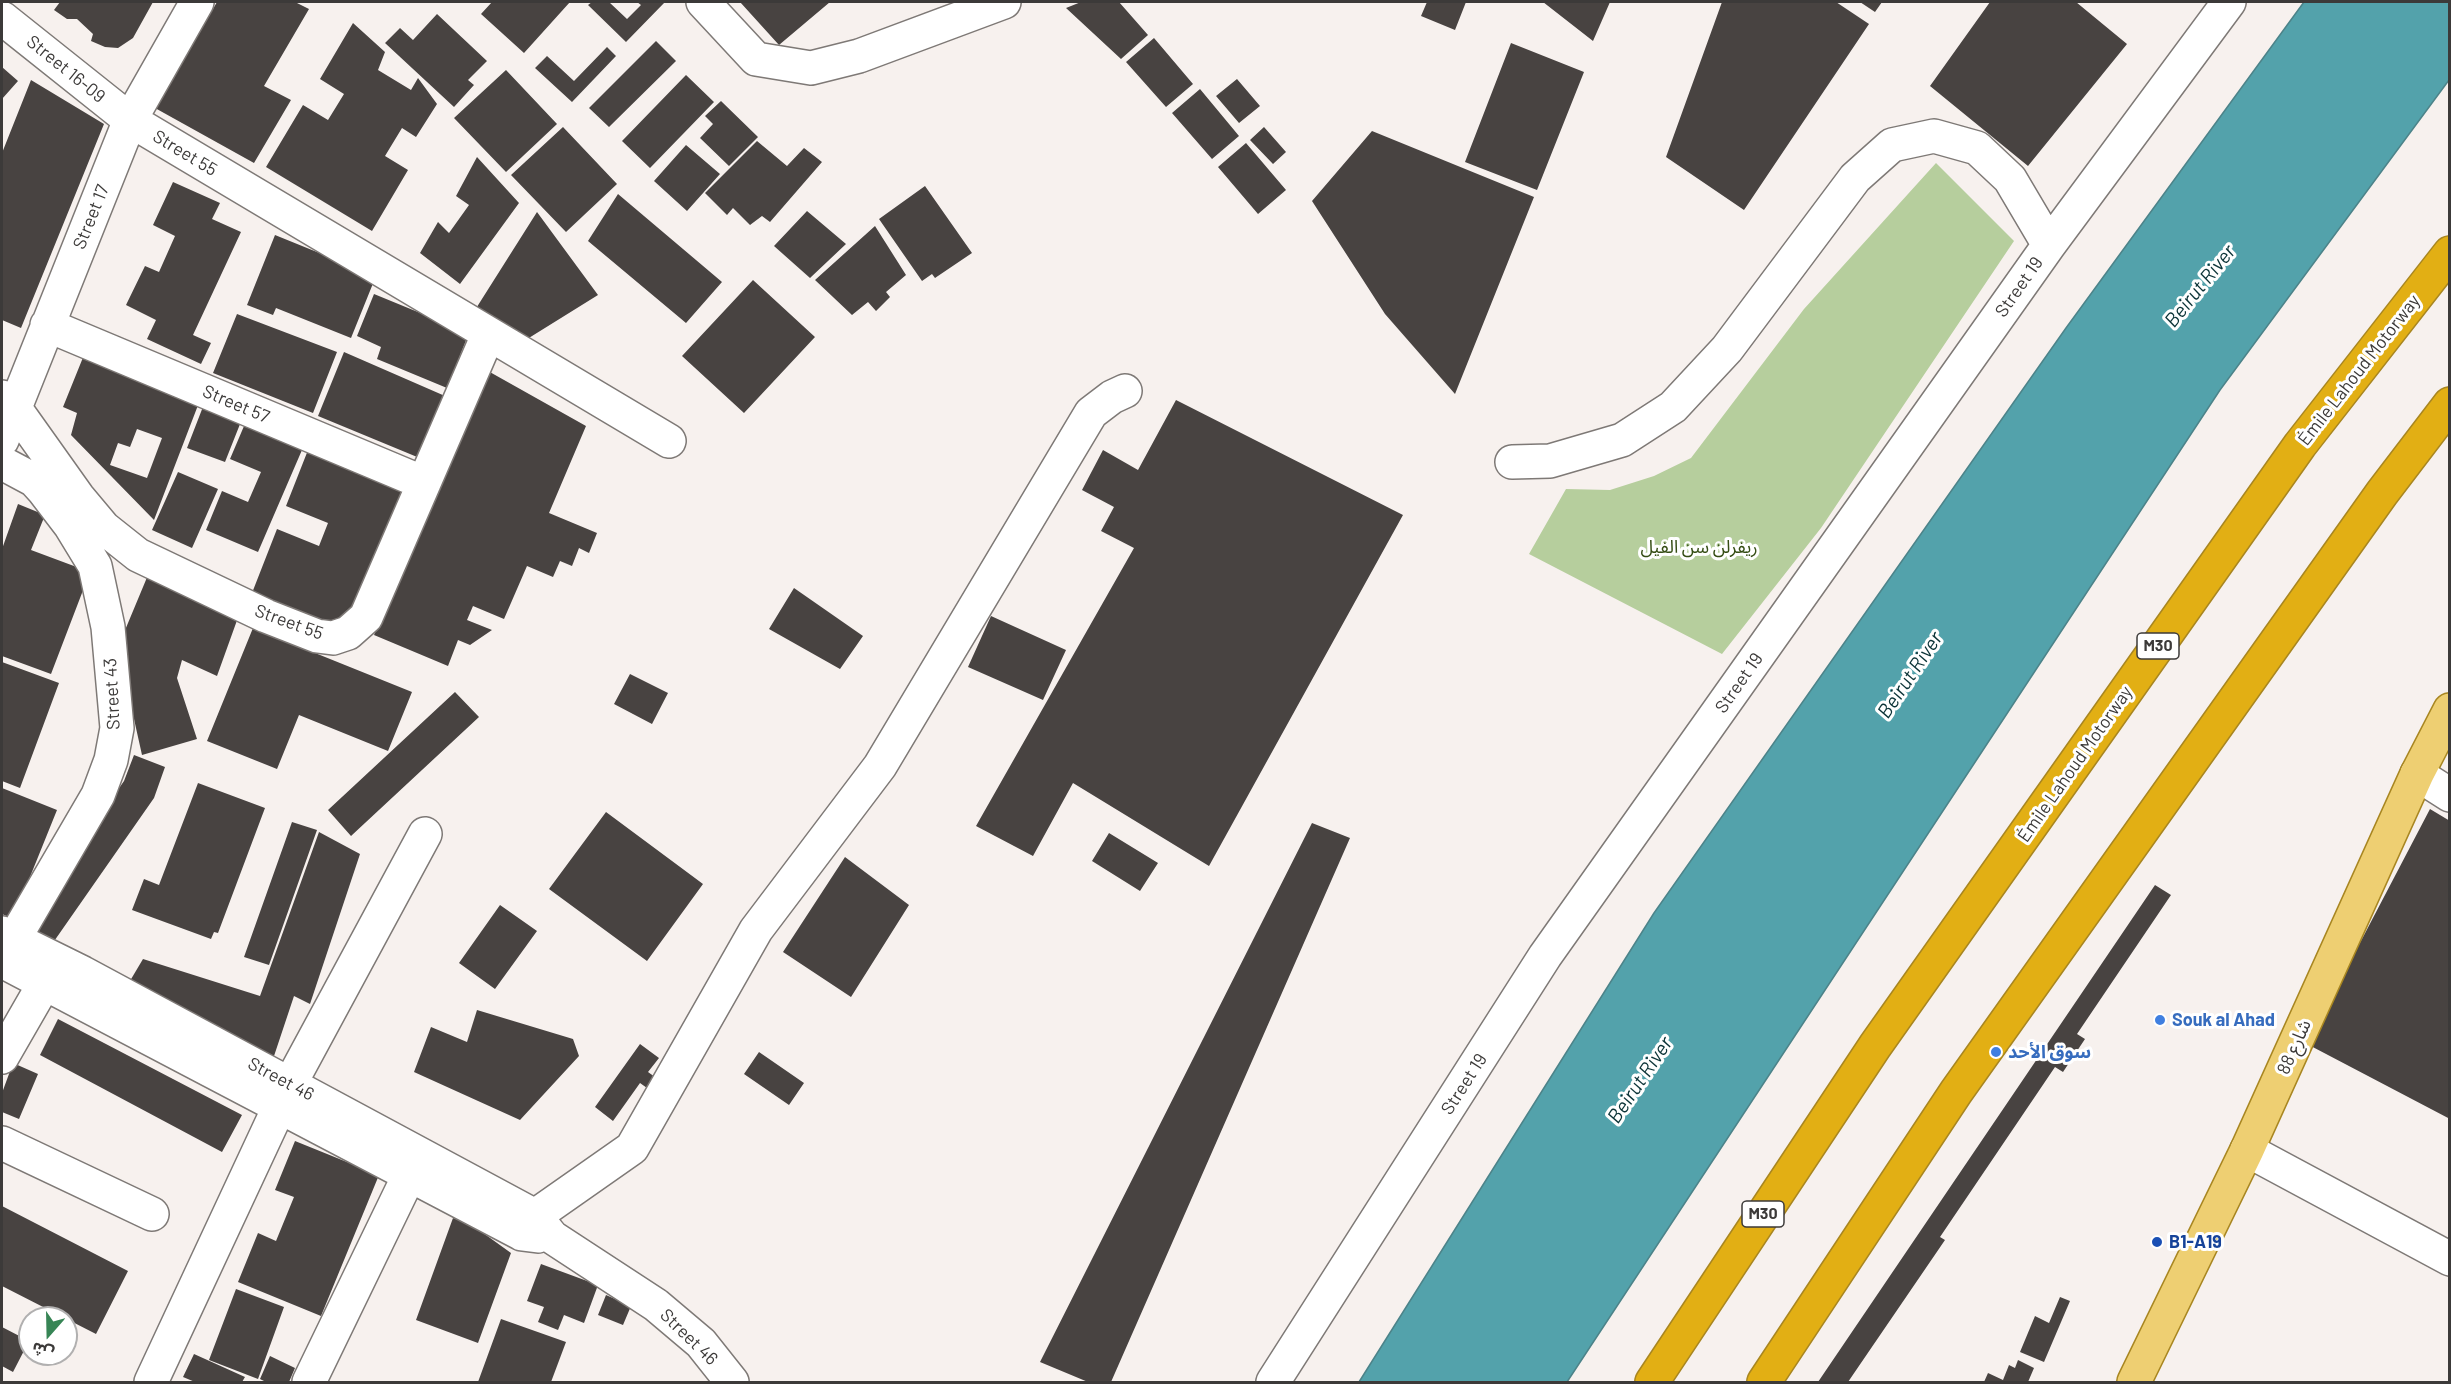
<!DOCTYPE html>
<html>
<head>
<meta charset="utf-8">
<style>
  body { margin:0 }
  #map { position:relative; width:2451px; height:1384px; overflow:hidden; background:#f7f1ee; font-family:Barlow,"Noto Sans Arabic",sans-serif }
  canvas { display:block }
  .frame { position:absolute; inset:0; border:3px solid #3c3a39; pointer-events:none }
  .north { position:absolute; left:18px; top:1306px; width:60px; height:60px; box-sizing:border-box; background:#fff; border:2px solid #b1b0b0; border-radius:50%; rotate:200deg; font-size:16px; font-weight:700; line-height:24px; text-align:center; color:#3c3a39 }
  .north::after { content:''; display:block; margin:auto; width:21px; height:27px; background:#378555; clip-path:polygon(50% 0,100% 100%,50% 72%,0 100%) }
</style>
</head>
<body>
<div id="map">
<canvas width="2451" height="1384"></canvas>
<div class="frame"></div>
<div class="north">ش</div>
</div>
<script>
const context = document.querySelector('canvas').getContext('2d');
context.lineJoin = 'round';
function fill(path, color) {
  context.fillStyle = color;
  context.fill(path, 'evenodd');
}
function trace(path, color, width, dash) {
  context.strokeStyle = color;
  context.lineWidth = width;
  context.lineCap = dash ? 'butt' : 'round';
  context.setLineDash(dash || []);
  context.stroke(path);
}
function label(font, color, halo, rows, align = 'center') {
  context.font = font + ' Barlow,"Noto Sans Arabic",sans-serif';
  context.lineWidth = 6;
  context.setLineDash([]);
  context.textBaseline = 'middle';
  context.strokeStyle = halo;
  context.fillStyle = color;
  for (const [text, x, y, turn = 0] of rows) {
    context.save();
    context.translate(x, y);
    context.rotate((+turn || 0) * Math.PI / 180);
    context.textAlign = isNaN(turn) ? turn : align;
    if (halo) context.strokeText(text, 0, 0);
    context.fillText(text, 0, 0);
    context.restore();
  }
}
const green = new Path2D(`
  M1936,163l78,78 -193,287 -99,126 -193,-100 37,-65 44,1 44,-14 37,-18 113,-149z`);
const water = new Path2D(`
  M2304,2h145v78l-229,310 -653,992h-208l295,-469 412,-585z`);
const building = new Path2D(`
  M60,2h93l-20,36 -15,10 -13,-1 -14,-6 2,-7 -16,-15h-10l-13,-9z
  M217,2h78l14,7 -45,77 27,14 -37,63 -99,-55z
  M492,2h78l-46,51 -43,-39z
  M592,2h17l18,17 14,-14 -4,-3h28l-39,40 -38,-37z
  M740,2h90l-51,43z
  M1081,2h38l29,33 -27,24 -55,-51z
  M1427,2h39l-11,28 -34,-14z
  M1543,2h67l-17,39z
  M1722,2h114l33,22 -125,186 -78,-53z
  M1860,2h22l-7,10z
  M1990,2h86l51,42 -99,122 -98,-80z
  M437,14l50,47 -19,19 6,5 -20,22 -69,-64 15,-15 13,12z
  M353,23l32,29 -7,18 33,20 7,-12 19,26 -21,33 -14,-9 -17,28 23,14 -36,61 -106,-64 37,-62 25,15 16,-26 -24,-15z
  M1154,38l39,46 -27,23 -40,-45z
  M656,41l20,20 -67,66 -20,-19z
  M1511,43l73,29 -47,118 -72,-28z
  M607,47l9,9 -44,46 -37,-34 12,-12 27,25z
  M2,67l16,14 -16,18z
  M506,70l51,54 -51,48 -52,-54z
  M686,75l28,27 -64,66 -28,-27z
  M1237,79l23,27 -21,17 -23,-27z
  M31,80l73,44 -83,204 -19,-8v-167z
  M1200,89l39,47 -27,23 -40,-46z
  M721,101l37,36 -29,29 -29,-28 13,-14 -8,-8z
  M563,127l54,57 -51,48 -55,-57z
  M1264,127l22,25 -13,12 -23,-24z
  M1372,131l162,66 -79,197 -70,-80 -73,-113z
  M757,141l30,25 17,-18 18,14 -52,60 -8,-6 -12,9 -17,-17 -6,7 -22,-22z
  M1246,143l40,47 -28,24 -40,-47z
  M686,145l34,29 -33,37 -33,-30z
  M477,157l42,46 -59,81 -40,-31 18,-31 11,11 20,-28 -13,-9z
  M173,182l47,21 -8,16 29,13 -48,103 18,8 -10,21 -54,-25 9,-19 -30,-15 19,-39 14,6 16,-36 -22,-11z
  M925,186l47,67 -37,25 -3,-4 -10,7 -43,-62z
  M618,194l104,88 -36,41 -98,-82z
  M807,211l39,33 -36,34 -36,-32z
  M537,212l61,83 -74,46 -49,-31z
  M875,226l31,49 -20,17 4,5 -14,14 -8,-9 -16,13 -37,-35z
  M275,235l101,41 -25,62 -75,-30 -3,7 -26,-10z
  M753,280l62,57 -71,76 -62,-57z
  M374,294l95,39 -22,55 -70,-29 4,-12 -24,-11z
  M237,314l100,38 -24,61 -100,-40z
  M344,352l101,44 -23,63 -104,-43z
  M84,355l116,45 -46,120 -83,-85 6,-22 -14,-6zM137,429l25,9 -15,40 -37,-13 8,-22 12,4z
  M488,371l98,55 -37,87 48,20 -8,20 -10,-5 -7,18 -12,-5 -7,16 -26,-11 -23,53 -31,-13 -6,14 25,10 -22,15 -12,-5 -10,26 -74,-31z
  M206,399l38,15 -19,48 -38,-14z
  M1176,400l227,115 -194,351 -136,-83 -40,73 -57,-30 158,-278 -33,-17 13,-24 -32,-17 21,-40 35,20z
  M247,419l58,24 -47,109 -52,-22 16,-39 26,11 13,-30 -31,-13z
  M310,445l87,35 6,17 -50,121 -19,7 -82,-32 25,-64 42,17 9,-23 -42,-17z
  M178,472l40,17 -26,59 -40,-18z
  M18,504l27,11 -14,35 59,22 -39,102 -49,-18v-107z
  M148,575l92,37 -23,64 -35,-16 -5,18 20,61 -55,16 -24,-108z
  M794,588l69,48 -23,33 -71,-40z
  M991,616l75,34 -23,50 -75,-33z
  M253,628l159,64 -24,59 -89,-36 -22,54 -70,-28z
  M2,662l57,21 -39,105 -18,-7z
  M630,674l38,19 -16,31 -38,-20z
  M455,692l24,25 -128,119 -23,-26z
  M134,755l31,12 -11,31 -104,149 -28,-19 102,-147z
  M198,783l67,25 -47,125 -4,-1 -3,7 -79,-29 12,-31 15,6z
  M2,788l55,22 -44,109 -11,-5z
  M2430,809l20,12v298l-143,-75z
  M606,812l97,72 -56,77 -98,-72z
  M292,822l25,8 -48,135 -25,-8z
  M1312,823l38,15 -239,544h-23l-48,-20z
  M319,832l41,22 -50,150 -16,-8 -23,69 -147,-74 19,-32 117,37z
  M1109,833l49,30 -18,28 -48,-30z
  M845,857l64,48 -58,92 -68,-45z
  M2155,885l16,10 -94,139 8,5 -22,33 -8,-5 -115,170 5,3 -97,142h-30z
  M500,905l37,26 -42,58 -36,-26z
  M477,1010l96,29 6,17 -59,64 -106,-48 17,-45 36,15z
  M58,1019l184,96 -20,37 -182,-97z
  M640,1044l19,14 -11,14 7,5 -8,11 -7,-5 -27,38 -18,-14z
  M759,1052l45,31 -15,22 -45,-31z
  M13,1063l25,11 -19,45 -17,-7v-19z
  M295,1141l84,34 -58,141 -83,-34 20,-49 18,8 18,-44 -19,-7z
  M2,1206l126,65 -32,63 -94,-48z
  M453,1218l19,7 39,28 -33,90 -62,-23z
  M541,1264l57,21 -14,38 -20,-8 -6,15 -20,-8 6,-15 -17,-6z
  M236,1289l48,18 -26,72 -49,-19z
  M606,1295l25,11 -8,19 -25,-10z
  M2060,1297l10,4 -26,61 -24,-10 15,-36 14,7z
  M501,1319l65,23 -15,40h-73z
  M2,1327l27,14 -16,31 -11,-6z
  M194,1354l51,23 -3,5h-47l-12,-5z
  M270,1356l25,12 -6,14h-23l-6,-3z
  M2018,1360l16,8 -6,14h-44l4,-9 15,7 6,-15 6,3z`);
const minor = new Path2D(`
  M703,2l53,57 55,9 48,-12 145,-54
  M2,18l128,102 539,321
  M47,325l377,158
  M2,397l12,10 64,90 26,31 34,27 128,61 51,20 16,2 15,-5 18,-16 122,-282
  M2,440l128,-320 67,-118
  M1512,462l38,-1 72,-21 51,-33 54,-58 128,-171 37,-33 42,-9 43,12 33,31 39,66
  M2,463l32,17 10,11 26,34 25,41 13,61 9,101 -6,32 -13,35 -84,144
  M2417,774l33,21
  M2,933l81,40 452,243 17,21 104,68 45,38 31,39
  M2,961l520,273 16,2
  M2,1057l53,-92
  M2,1143l150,71
  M2247,1150l203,109
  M522,1234l13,-18 97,-68 124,-218 124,-164 211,-353 21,-16 13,-6
  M151,1382l139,-298 135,-250
  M309,1382l109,-225
  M1273,1382l272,-426 504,-711 180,-243`);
const major = new Path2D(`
  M2134,1382l113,-232 170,-376 33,-64`);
const highway = new Path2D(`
  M1652,1382l223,-336 425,-601 150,-192
  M1764,1382l192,-290 426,-599 68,-89`);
const markers = [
  [2160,1020,6,"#3f7fe0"],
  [1996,1052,6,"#3f7fe0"],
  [2157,1242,6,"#1a4fb4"]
];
const shields = [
  [2158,646,42],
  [1763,1214,42]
];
const shieldNames = [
  ["M30",2158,646],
  ["M30",1763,1214]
];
const streetNames = [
  ["Street 16-09",66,69,39],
  ["Street 55",185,153,31],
  ["Street 17",91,217,-68],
  ["Street 19",2019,287,-55],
  ["Émile Lahoud Motorway",2359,370,-52],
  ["Street 57",236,404,23],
  ["Street 55",289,622,20],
  ["Street 19",1739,683,-55],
  ["Street 43",112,694,-93],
  ["Émile Lahoud Motorway",2075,764,-55],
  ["شارع 88",2294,1047,-66],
  ["Street 46",281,1079,28],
  ["Street 19",1464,1084,-57],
  ["Street 46",689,1337,44]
];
const parkNames = [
  ["ريفرلن سن الفيل",1699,547]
];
const shopNames = [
  ["Souk al Ahad",2172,1020],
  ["سوق الأحد",2008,1052]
];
const transitNames = [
  ["B1-A19",2169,1242]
];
const waterNames = [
  ["Beirut River",2200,286,-51],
  ["Beirut River",1910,675,-56],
  ["Beirut River",1640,1080,-56]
];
fill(green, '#b6ce9d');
fill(water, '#53a2ab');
trace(water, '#4c8389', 1.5);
fill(building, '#484341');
trace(minor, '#7e7976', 36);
trace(major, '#a88621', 36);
trace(highway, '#a88621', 36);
trace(minor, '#fff', 33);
trace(major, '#eecf72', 33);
trace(highway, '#e2af14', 33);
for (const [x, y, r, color] of markers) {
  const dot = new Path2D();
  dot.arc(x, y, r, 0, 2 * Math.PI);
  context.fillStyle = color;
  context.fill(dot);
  trace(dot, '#fff', 2);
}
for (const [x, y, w] of shields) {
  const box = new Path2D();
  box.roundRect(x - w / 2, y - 13, w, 26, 4.5);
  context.fillStyle = '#fff';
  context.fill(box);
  trace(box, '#3c3a39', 1.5);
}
label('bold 16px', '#3c3a39', null, shieldNames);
label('18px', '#3c3a39', '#fff', streetNames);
label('18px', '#354d14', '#fff', parkNames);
label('bold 18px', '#366cbe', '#fff', shopNames, 'left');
label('bold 18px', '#164399', '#fff', transitNames, 'left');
label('italic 20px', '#0b3337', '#fff', waterNames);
</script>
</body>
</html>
